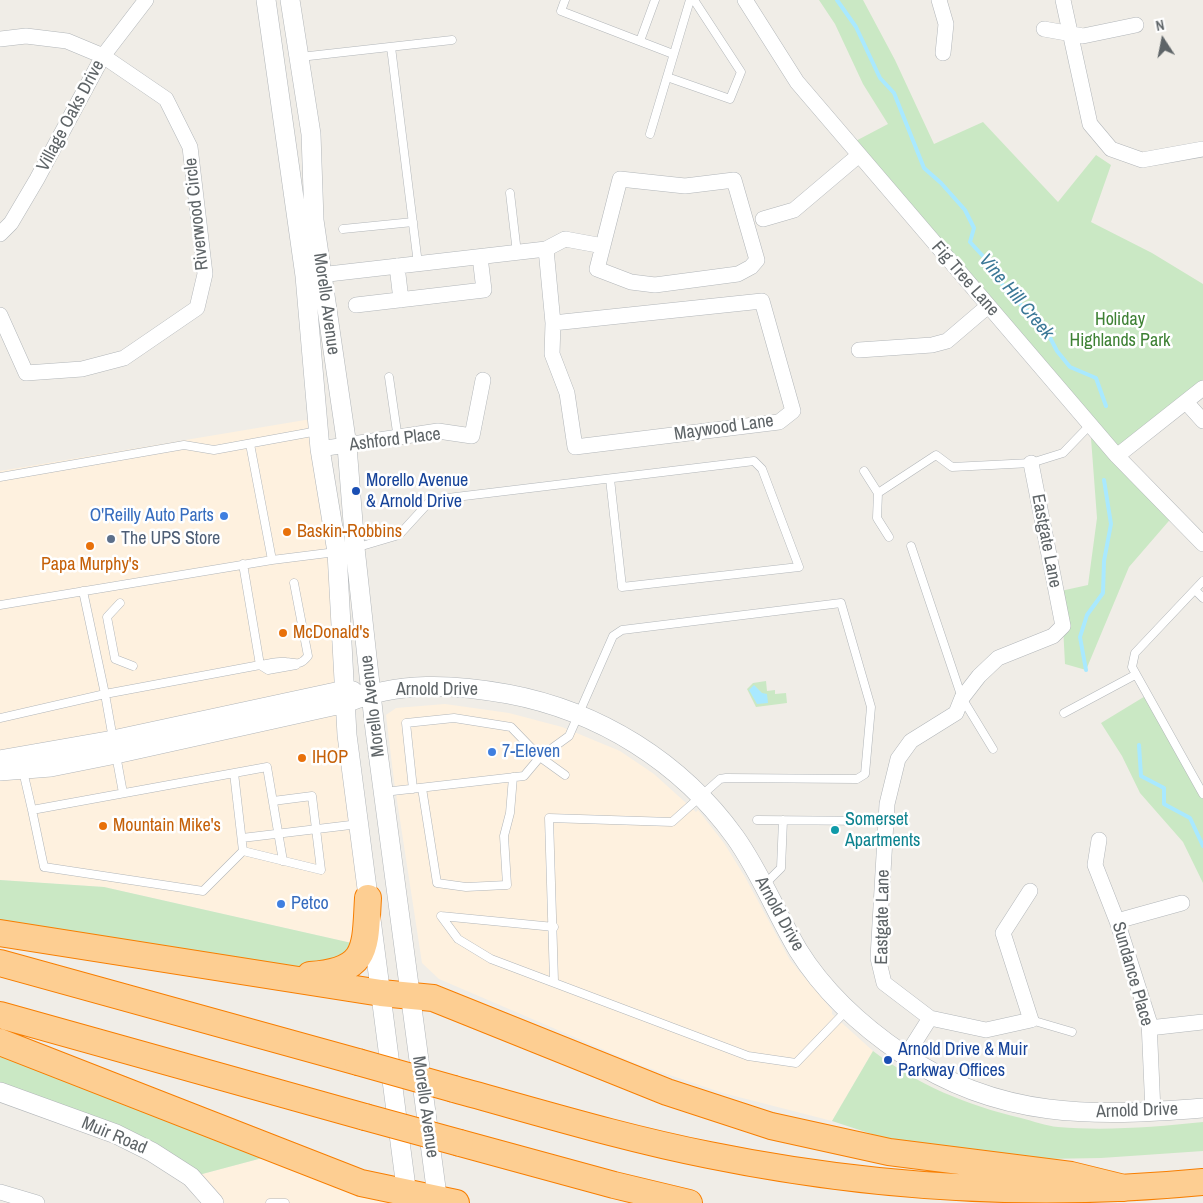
<!DOCTYPE html>
<html>
<head>
<meta charset="utf-8">
<style>
  body { margin:0 }
  #map { position:relative; width:1203px; height:1203px; overflow:hidden; background:#f0ede7; font-family:"Archivo Narrow",sans-serif }
  canvas { display:block }
  .north { position:absolute; left:1138px; top:15px; width:50px; height:50px; -webkit-text-stroke:4px #fff; paint-order:stroke; rotate:349deg; font-size:14px; font-weight:700; line-height:20px; text-align:center; color:#5e6467 }
  .north::after { content:''; display:block; margin:auto; width:18px; height:22px; background:#5e6467; clip-path:polygon(50% 0,100% 100%,50% 72%,0 100%) }
</style>
</head>
<body>
<div id="map">
<canvas width="1203" height="1203"></canvas>
<div class="north">N</div>
</div>
<script>
const context = document.querySelector('canvas').getContext('2d');
context.lineJoin = 'round';
function fill(path, color) {
  context.fillStyle = color;
  context.fill(path, 'evenodd');
}
function trace(path, color, width, dash) {
  context.strokeStyle = color;
  context.lineWidth = width;
  context.lineCap = dash ? 'butt' : 'round';
  context.setLineDash(dash || []);
  context.stroke(path);
}
function label(font, color, halo, rows, align = 'center') {
  context.font = font + ' "Archivo Narrow",sans-serif';
  context.lineWidth = 5;
  context.setLineDash([]);
  context.textBaseline = 'middle';
  context.strokeStyle = halo;
  context.fillStyle = color;
  for (const [text, x, y, turn = 0] of rows) {
    context.save();
    context.translate(x, y);
    context.rotate((+turn || 0) * Math.PI / 180);
    context.textAlign = isNaN(turn) ? turn : align;
    if (halo) context.strokeText(text, 0, 0);
    context.fillText(text, 0, 0);
    context.restore();
  }
}
const commercial = new Path2D(`
  M317,418l28,272 -345,70v-289z
  M346,703l19,243 -261,-59 -104,-7v-109z
  M445,704l64,9 53,14 58,24 34,23 42,38 2,-2 26,33 21,34 45,83 42,50v4l41,37 -41,70 -109,-28 -86,-29 -198,-85 -17,-16 -28,-182 -8,-66 10,-7z
  M281,1153l127,50h-194l-23,-26z`);
const green = new Path2D(`
  M819,0h44l32,60 39,84 49,-22 75,80 38,-47 15,10 -20,57 61,31 51,31v104l-86,68 57,59 -45,52 -43,103 -21,-6 -2,-38 -7,-34 32,-7 9,-67 -7,-93 -240,-281 38,-20 -25,-40 -28,-60z
  M766,681l1,10 8,-1v4l11,-1 1,10 -31,4 -9,-18 6,-6z
  M1147,695l56,99v89l-20,-41 -43,-49 -18,-37 -21,-33z
  M0,880l104,7 261,59 -37,28 -328,-41z
  M0,1042l281,111 -90,24 -191,-85z
  M873,1051c45,34 93,54 148,67 12,3 25,8 37,9 48,4 97,0 145,-5v29l-102,7 -58,1 -162,-22 -49,-16z`);
const water = new Path2D(`
  M754,685l8,8 5,1 1,9 -11,1 -8,-14z`);
const stream = new Path2D(`
  M837,0l19,27 24,51 14,15 30,75 17,15 24,27 9,18 -4,14 23,25 13,24 38,35 13,25 13,16 26,11 10,28
  M1086,670l-6,-33 7,-22 16,-22 1,-32 7,-37 -7,-44
  M1139,745l2,31 23,12v16l26,14 13,28`);
const service = new Path2D(`
  M565,0l-4,11 112,43
  M640,41l15,-41
  M391,47l27,217
  M300,57l152,-17
  M667,77l63,22 11,-27 -47,-72
  M650,134l40,-134
  M510,193l7,60
  M343,229l70,-7
  M389,377l9,62
  M250,444l22,116
  M864,471l14,22
  M0,477l184,-32 30,5 104,-19
  M889,537l-12,-19 1,-25 58,-38 16,12 79,-4 32,-10 27,-28
  M911,546l51,152 31,51
  M355,548l44,-13 32,-35 323,-39 8,8 37,98 -177,20 -12,-108
  M1203,581l-68,72 -3,14 71,127
  M1195,590l8,8
  M83,591l22,103 155,-29 -17,-101
  M120,603l-13,14 8,42 18,7
  M0,605l272,-45 64,-8
  M260,665c8,-1 18,-4 26,-3 11,1 14,4 22,-6l-14,-73
  M260,665l8,5 28,-5
  M1064,713l71,-38
  M0,718l105,-24 8,45
  M116,755l7,38
  M23,771l9,39
  M234,773l9,78 78,19 -9,-74 -39,5
  M422,788l15,95 29,4 41,-2 -3,-49 6,-23 3,-36
  M413,789l-7,-66 48,-5 57,9 29,30 25,18
  M384,792l140,-16 16,-19 29,-21 44,-100 9,-6 219,-27 30,104 -6,67 -8,5 -131,-1 -6,1 -48,43 -123,-4 5,163
  M757,820l117,1
  M242,838l117,-14
  M243,851l-40,40 -159,-24 -12,-57 235,-43 16,94
  M765,884l16,-16 2,-48
  M441,916l17,23 33,20 257,97 48,7 51,-53
  M441,916l113,11
  M1031,1020l41,12
  M270,1203h15`);
const minor = new Path2D(`
  M745,0l52,82 320,374 86,88
  M939,0l7,24 -3,29
  M1063,0l27,124 21,25 31,11 61,-11
  M1044,29l39,7 53,-11
  M0,39l26,-3 41,5 36,15 63,43 24,48 15,127 -8,34 -73,50 -42,11 -56,4 -26,-58
  M620,179l65,7 49,-6 23,80 -6,7 -13,7 -83,11 -24,-3 -34,-13z
  M763,219l31,-9 65,-55
  M0,234l11,-11 26,-44 66,-123 43,-56
  M546,249l7,74 -1,31 15,39 8,54 204,-25 14,-11 -31,-110 -209,22
  M397,266l4,34
  M311,276l235,-27 19,-10 38,7
  M356,305l128,-15 -4,-33
  M859,350l73,-5 15,-4 41,-35
  M1186,402l17,19
  M320,449l118,-18 34,5 11,-56
  M1117,456l86,-68
  M1099,840l-4,25 22,56 32,100 4,91
  M1030,891l-27,42 28,87 -45,10 -56,-12 -46,-35 -6,-25 9,-154 11,-45 13,-18 45,-28 6,-15 17,-22 19,-18 55,-22 10,-10 -32,-163
  M1117,921l65,-18
  M1149,1028l54,-6
  M906,1056l24,-38
  M0,1192l37,11`);
const tertiary = new Path2D(`
  M266,0l39,276 15,173 17,103 10,183 61,468
  M290,0l21,134 3,86 33,226 8,102 20,182 63,473
  M0,760l113,-20 232,-50 8,1
  M0,771l51,-4 65,-13 230,-51c52,-22 108,-19 162,-9 91,17 173,68 227,143 25,35 41,76 63,113 26,42 66,78 106,105 95,64 190,62 299,53
  M0,1092l116,42 36,18 39,25 23,26`);
const motorway = new Path2D(`
  M0,933l381,60 52,5 234,94 104,34 118,26 182,23 53,13
  M0,963l358,99
  M310,975c59,-4 55,-27 58,-77
  M0,1015l365,102
  M0,1042l361,141 95,20
  M454,1089c84,23 169,49 255,66 162,33 329,43 494,27
  M460,1143l154,42 75,18`);
const motorwayBridge = new Path2D(`
  M358,1062l96,27
  M365,1117l95,26`);
const markers = [
  [356,491,5,"#1a4fb4"],
  [224,516,5,"#3f7fe0"],
  [287,532,5,"#e8710a"],
  [111,539,5,"#5c6f8a"],
  [90,546,5,"#e8710a"],
  [283,633,5,"#e8710a"],
  [492,752,5,"#3f7fe0"],
  [302,758,5,"#e8710a"],
  [103,826,5,"#e8710a"],
  [835,830,5,"#0f9aa8"],
  [281,904,5,"#3f7fe0"],
  [888,1060,5,"#1a4fb4"]
];
const streetNames = [
  ["Village Oaks Drive",71,116,-62],
  ["Riverwood Circle",197,214,-96],
  ["Fig Tree Lane",965,279,49],
  ["Morello Avenue",326,304,82],
  ["Maywood Lane",724,428,-8],
  ["Ashford Place",395,440,-7],
  ["Eastgate Lane",1046,541,79],
  ["Arnold Drive",437,690],
  ["Morello Avenue",373,706,-97],
  ["Arnold Drive",779,914,61],
  ["Eastgate Lane",883,917,-89],
  ["Sundance Place",1132,974,74],
  ["Morello Avenue",425,1107,82],
  ["Arnold Drive",1137,1111,-2],
  ["Muir Road",114,1136,23]
];
const parkNames = [
  ["Holiday",1120,320],
  ["Highlands Park",1120,341]
];
const transitNames = [
  ["Morello Avenue",366,481],
  ["& Arnold Drive",366,502],
  ["Arnold Drive & Muir",898,1050],
  ["Parkway Offices",898,1071]
];
const shopNames = [
  ["O'Reilly Auto Parts",214,516,"right"],
  ["7-Eleven",502,752],
  ["Petco",291,904]
];
const foodNames = [
  ["Baskin-Robbins",297,532],
  ["Papa Murphy's",90,565,"center"],
  ["McDonald's",293,633],
  ["IHOP",312,758],
  ["Mountain Mike's",113,826]
];
const serviceNames = [
  ["The UPS Store",121,539]
];
const cultureNames = [
  ["Somerset",845,820],
  ["Apartments",845,841]
];
const waterNames = [
  ["Vine Hill Creek",1016,297,50]
];
fill(commercial, '#fef1df');
fill(green, '#cae8c4');
fill(water, '#a9e9ff');
trace(stream, '#a9e9ff', 4);
trace(service, '#b2b6b9', 9);
trace(minor, '#b2b6b9', 16);
trace(tertiary, '#b2b6b9', 20);
trace(motorway, '#f77e01', 28);
trace(service, '#fff', 8);
trace(minor, '#fff', 15);
trace(tertiary, '#fff', 19);
trace(motorway, '#fdce92', 26);
trace(motorwayBridge, '#f77e01', 28, []);
trace(motorwayBridge, '#fdce92', 26);
for (const [x, y, r, color] of markers) {
  const dot = new Path2D();
  dot.arc(x, y, r, 0, 2 * Math.PI);
  context.fillStyle = color;
  context.fill(dot);
  trace(dot, '#fff', 2);
}
label('18px', '#5e6467', '#fff', streetNames);
label('18px', '#3e8134', '#fff', parkNames);
label('18px', '#164399', '#fff', transitNames, 'left');
label('18px', '#366cbe', '#fff', shopNames, 'left');
label('18px', '#c56008', '#fff', foodNames, 'left');
label('18px', '#4e5e75', '#fff', serviceNames, 'left');
label('18px', '#0d838f', '#fff', cultureNames, 'left');
label('italic 19px', '#3b7897', '#fff', waterNames);
</script>
</body>
</html>
